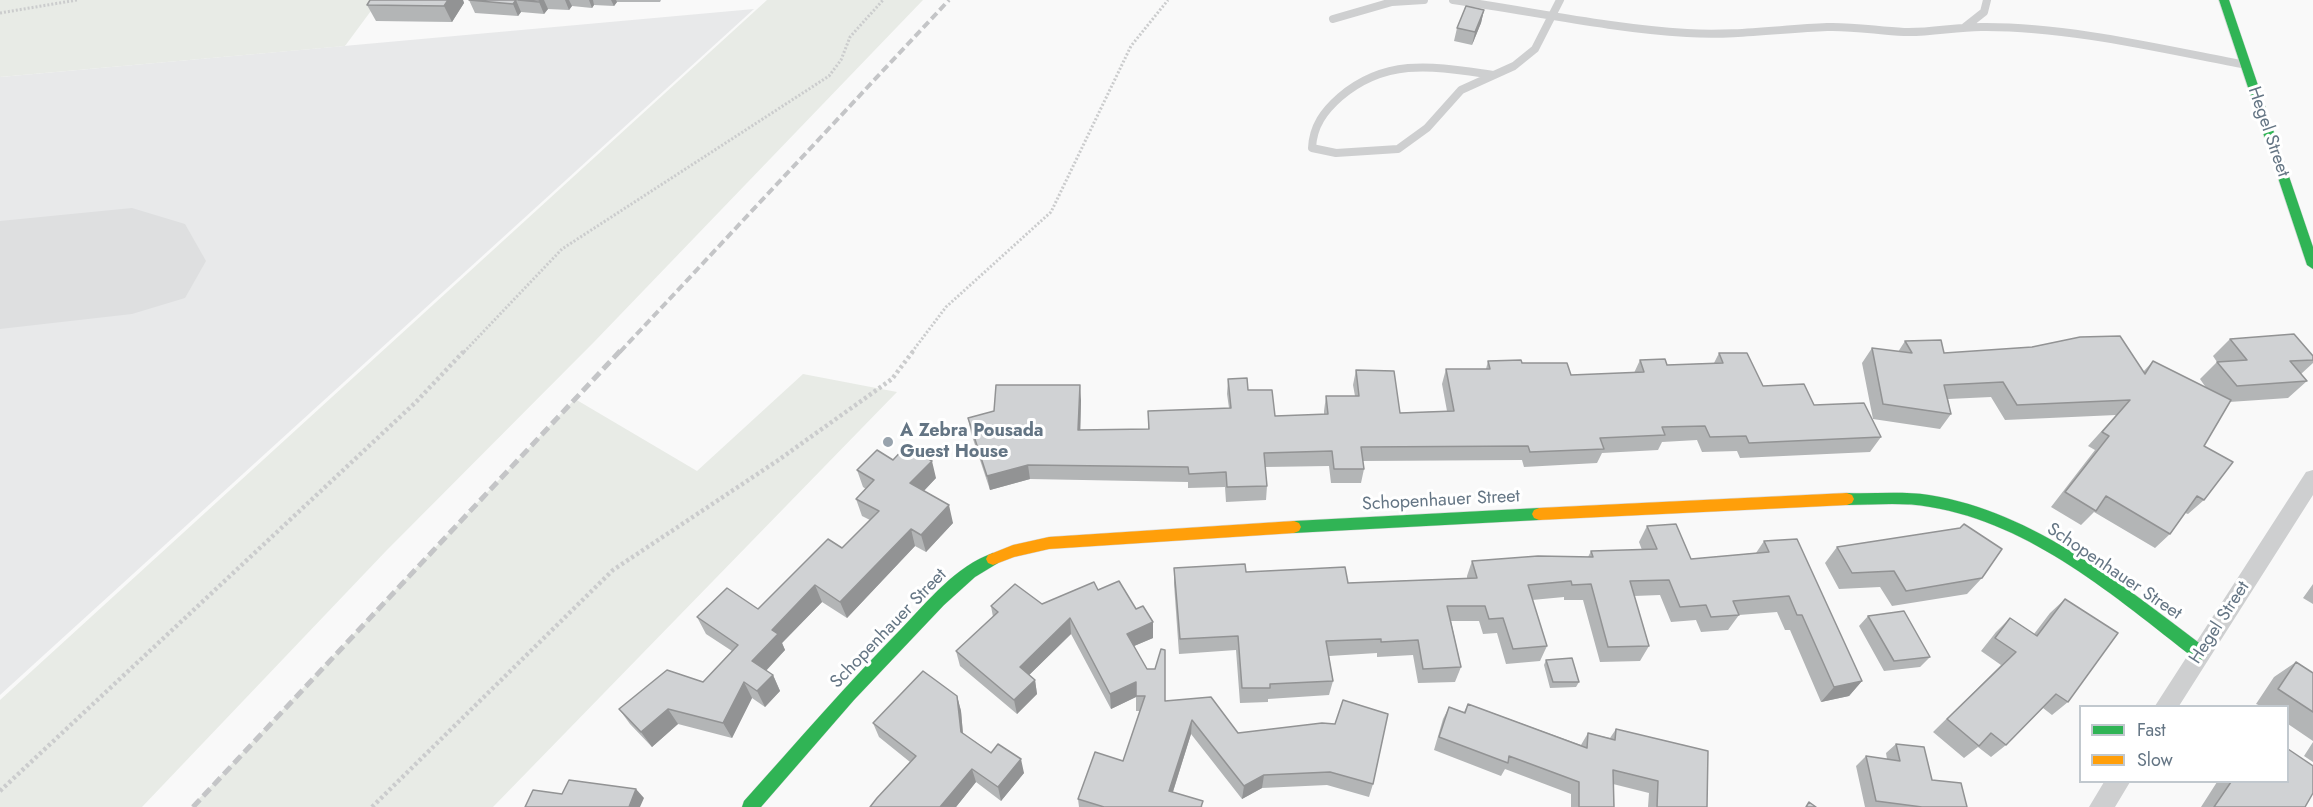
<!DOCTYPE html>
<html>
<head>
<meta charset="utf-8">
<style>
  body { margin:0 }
  #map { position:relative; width:2313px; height:807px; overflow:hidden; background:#f9f9f9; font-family:Jost,sans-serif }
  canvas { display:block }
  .legend { position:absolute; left:2079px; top:705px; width:210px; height:78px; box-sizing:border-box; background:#fff; border:2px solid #c1c8ce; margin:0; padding:8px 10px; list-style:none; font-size:18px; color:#647584 }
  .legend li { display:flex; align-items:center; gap:12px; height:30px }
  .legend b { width:30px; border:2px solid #c1c8ce }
</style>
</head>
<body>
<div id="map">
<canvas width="2313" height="807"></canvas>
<ul class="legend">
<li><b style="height:8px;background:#30b455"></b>Fast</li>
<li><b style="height:8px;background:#ff9f0a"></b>Slow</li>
</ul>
</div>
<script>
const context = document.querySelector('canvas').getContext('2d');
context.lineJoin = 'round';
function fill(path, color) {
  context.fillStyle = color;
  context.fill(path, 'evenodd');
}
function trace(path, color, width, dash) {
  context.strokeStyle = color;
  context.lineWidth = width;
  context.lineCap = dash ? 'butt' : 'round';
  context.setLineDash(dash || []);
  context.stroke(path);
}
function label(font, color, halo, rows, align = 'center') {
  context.font = font + ' Jost,sans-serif';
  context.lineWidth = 6;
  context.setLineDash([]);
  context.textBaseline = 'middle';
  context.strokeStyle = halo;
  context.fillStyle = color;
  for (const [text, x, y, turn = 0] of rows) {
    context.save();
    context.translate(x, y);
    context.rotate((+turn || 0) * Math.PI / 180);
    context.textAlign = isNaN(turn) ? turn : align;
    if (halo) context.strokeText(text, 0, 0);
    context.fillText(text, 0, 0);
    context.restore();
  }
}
const built = new Path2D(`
  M754,9l-754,686v-618z`);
const green = new Path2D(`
  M0,0h379l-34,46 -345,31z
  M767,0h156l-329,342 -208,209 -244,256h-142v-107z
  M803,374l94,18 -404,415h-302l384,-408 122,72z`);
const runway = new Path2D(`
  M132,208l53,16 21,37 -21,37 -53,16 -132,15v-108z`);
const pathFar1 = new Path2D(`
  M0,13l77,-13
  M464,352l98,-103 267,-173 12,-16 9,-23 33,-37
  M912,352l34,-45 105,-95 80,-166 37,-46`);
const path = new Path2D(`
  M0,791l416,-389 49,-52
  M372,807l241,-237 164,-109 115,-82 22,-29`);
const lane = new Path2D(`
  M1453,0c78,11 155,28 234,33 47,3 93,-4 140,-6 26,-1 52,4 77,5 26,1 51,-5 77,-5 85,-1 181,22 265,38
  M1333,19l59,-17 32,-2
  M1965,27l19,-15 3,-12
  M1494,75c-57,-8 -106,-19 -154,22 -16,14 -27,29 -28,51l24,5 62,-4 29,-21 34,-38 53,-24 21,-17 25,-49`);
const street = new Path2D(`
  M2313,470v25l-134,211h-24l151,-234z
  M2104,782h26l-15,25h-26z`);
const fast = new Path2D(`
  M2219,0h10l84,247v22l-6,-4z
  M1847,493c27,1 55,-2 82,2 106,17 193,90 277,153l2,5 -2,5 -6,2 -6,-2c-79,-61 -162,-134 -264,-151 -27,-5 -56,-2 -83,-2l-5,-2 -2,-4 2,-4z
  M1539,508l5,2 2,4 -2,4 -5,2 -245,13 -5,-2 -2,-4 2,-4 5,-2z
  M993,553l5,2 2,4 -2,4 -23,14 -31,28 -90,95 -93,107h-19l2,-6c52,-58 103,-117 158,-173 27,-28 54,-62 91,-75z`);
const slow = new Path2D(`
  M1847,493l5,2 2,4 -2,4 -5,2 -308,15 -5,-2 -2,-4 2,-4 5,-2z
  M1294,521l5,2 2,4 -2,4 -5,2 -245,16 -35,8 -21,8 -5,-2 -2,-4 2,-4 25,-10 36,-8z`);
const railFar1 = new Path2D(`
  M620,352l329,-352`);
const rail = new Path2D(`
  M193,807l428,-457`);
const wall = new Path2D(`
  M370,0h93l1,3 -12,19 -76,-1 -9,-16z
  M469,0h192l-1,2h-43l-3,4 -20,-1 -2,3 -20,-2 -3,4 -21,-1 -4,5 -23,-2 -3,4 -43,-3z
  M1484,10l-3,13 -9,22 -18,-4 3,-13z
  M2230,339l83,17v7l-12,11 6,7 -19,17 -59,4 -25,44v54l-16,14 -3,-1 -15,21 -15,14 -61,-36 -13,13 -30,-18 44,-57 -7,-4 28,-31 -111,5 -14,-23 -43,2 3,15 -11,15 -67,-10 -11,-56 10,-15 26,4 7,-11 39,12 199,19 10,-11 54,28 -7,-10 17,-17 -4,-6z
  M1719,353l44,33 51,19 67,32 -11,15 -130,6 -3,-7 -35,1 -5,-12 -35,2 -4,8 -56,3 -5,10 -73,4 -2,-7 -159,1 1,8 -3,14h-30l-2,-17 -64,1 2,19 -1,14 -40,2 -1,-15 -37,1v-6l-158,-3 -40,11 -19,-57 -3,-15 26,-7 87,-11 -1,30 68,-1v-18l81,-3 -2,-14 1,-15 20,11 27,26 49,-1v-4l2,-15h29l-2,-11 3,-15 44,43 47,-2 -5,-27 4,-15h40l2,-8 34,2 49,12 63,-2 6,-13 27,5 47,-2z
  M893,460l43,18 -12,13 29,32 -27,29 -11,-6 -68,72 -25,-16 -40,41 3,7 -19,21 7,4 7,16 -15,16 -13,-9 -20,40 -54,-14 -26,23 -22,-23 -11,-15 84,-27 29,-31 -26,-17 -9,-17 61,-8 84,-61 28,-28 -8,-4 -6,-17 10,-10 -3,-2 -6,-17z
  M1647,526l44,33 65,-6 8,-12 98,140 -13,15 -28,6 -31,-72h-5l-8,-18 -38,3 -11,15 -27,2 -5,-12 -25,2 -11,-27 -26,1 15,50 -9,15 -40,1 -17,-62h-19v-3l-32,3 15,46 -7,15 -34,3 -9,-31 -14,1 -4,-13h-28l10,46 -6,15 -37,1 -5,-28 -36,2v-4l-48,3 4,25 -4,14 -61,4v3l-28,1 -4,-53 -57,4 -5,-70v-16l72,4 102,11 119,-5v-2l5,-15 116,-4 3,-6 51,-1 -3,-8z
  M1837,547l145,31 -15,16 -75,12 -12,-19 -41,2 -14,-26z
  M2313,584v20l-10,-6z
  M1098,590l38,19 17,13v16l-19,8 31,55 73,32 135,51 -4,13 -42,-12 -65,3 -20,11 -51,-65 -18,58 30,15h-124l-1,-8 45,-38 17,-50h-4v-14l-25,12 -40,-75 -42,41 6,5 2,14 -20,20 -57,-48 -4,-15 37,-34 -2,-11 51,-2z
  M2065,599l3,103 -16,13 -9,-7 -37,37 -15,12 -13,-10 -14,11 -31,-26 68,-67 -20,-14 15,-19 14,-14 24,16 16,-21z
  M1868,616l62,41 -10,10 -36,4 -25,-45z
  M1546,660l33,22 -3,5 -26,1 -6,-23z
  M2296,662l17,11v68l-25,-17v-18h-27l-5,-2 18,-27z
  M957,696l4,15 2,23 61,39 -23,28 -25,-19 -20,25h-86l40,-45 -31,-25 -6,-14z
  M1468,704l113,41 7,-12 22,5 6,-9 91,78h-59l1,-14 -36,-9 1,23h-43v-13l-66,-25 -4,7 -67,-26 9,-31 6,-12 15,5z
  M2313,742v20l-9,-6z
  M1896,744l36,36 35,27h-102l-9,-41 10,-10 21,3 -1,-6z
  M2217,782h71l17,25h-104z`);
const shadedWall = new Path2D(`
  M448,0h15l1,3 -12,19 -8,-16z
  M516,0l5,12 -3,4 -5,-12z
  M540,0h4l4,9 -4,5 -5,-12z
  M565,0h4l3,6 -3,4z
  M589,0h4l1,5 -2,3z
  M611,0h5l1,2 -3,4z
  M1484,10l-3,13 -9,22 3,-13z
  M1080,385l1,15 -1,45 -2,-15z
  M932,461l4,17 -21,22 -5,-17z
  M1028,465l2,14 -40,11 -3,-14z
  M949,505l4,18 -27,29 -5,-17z
  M911,529l4,17 -68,72 -7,-16z
  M815,585l7,17 -40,41 3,7 -25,27 -8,-16 20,-31z
  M1070,618l1,16 -49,48 -2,-15z
  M1153,622v16l-26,11v-15z
  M773,675l7,16 -15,16 -8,-16z
  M1035,680l2,14 -20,20 -3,-14z
  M1862,681l-13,15 -28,6 13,-15z
  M744,682l8,16 -20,40 -9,-15z
  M1136,682v15l-25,12 -1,-15z
  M957,696l4,15 3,35 -3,-14z
  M668,709l10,15 -26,23 -11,-15z
  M1192,720l-1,14 -22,70v-13z
  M1021,759l3,14 -23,28 -3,-14z
  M972,769l4,13 -20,25h-16z
  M1264,775l-2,13 -20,11 2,-13z
  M636,789l8,9 -4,9h-11z`);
const building = new Path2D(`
  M370,0h78l-4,6 -77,-1z
  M469,0h47l-3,4z
  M518,0h22l-1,2z
  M1466,6l18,4 -9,22 -18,-4z
  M2294,334l19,22v4l-23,1 17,20 -70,5 -20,-24 30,-2 -17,-21z
  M2120,336l25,38 8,-13 78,39 -27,46 29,16 -29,38 -7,-4 -27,38 -64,-38 -10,15 -31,-19 44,-56 -7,-4 28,-32 -113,5 -14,-23 -59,3 7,29 -68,-10 -11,-56 40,5 -7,-12 36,-1 3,13 88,-6 48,-10z
  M1719,353h28l16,33 41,-2 10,21 50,-2 17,34 -132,6 -3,-7 -36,1 -5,-11 -43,1 3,8 -65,3 4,11 -74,3 -2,-6 -167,1 3,22h-30l-2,-18 -68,2 3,33 -40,1 -1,-15 -37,2 -1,-7 -160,-2 -41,11 -19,-58 26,-7 2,-26h84l-2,45 71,-1 -1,-18 83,-3 -3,-29 19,-1 1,12h24l3,26 53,-2 -2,-18h33l-3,-26 38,1 6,42 54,-2 -8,-42h44l-2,-8 33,-1 1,3h45l4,12 73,-3 -4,-12 25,-1 2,6 56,-2z
  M906,446l26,15 -22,22 39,22 -28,30 -10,-6 -71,73 -25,-17 -43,45 6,4 -26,27 21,14 -16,16 -13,-9 -21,41 -55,-14 -27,23 -22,-23 48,-39 36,12 35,-37 -41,-28 30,-29 31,21 70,-70 14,9 37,-37 -23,-12 18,-19 -17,-10 20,-20 16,10z
  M1676,524l15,35 78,-7 -5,-11 33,-2 65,142 -28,6 -32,-72h-5l-8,-19 -56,5 6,14 -28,2 -5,-12 -26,2 -11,-27 -39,1 19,65 -41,1 -17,-63 -19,1 -1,-4 -43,4 19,61 -34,3 -10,-31 -14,1 -4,-13h-38l14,61 -38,2 -5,-29 -37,2v-3l-55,2 7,40 -63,3v4h-28l-4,-52 -58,3 -6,-71 71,-4 1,8 99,-5 3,16 129,-5 -5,-17 66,-5 55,1 -2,-6 66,-2 -10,-23z
  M1964,524l38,25 -20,29 -76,13 -12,-20 -42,2 -15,-26 123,-19z
  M1119,581l17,28 7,-3 10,16 -26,12 20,35h8l6,-20 4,1v51l46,-4 27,36 84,-10 13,1 8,-24 45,14 -15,70 -43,-12 -66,3 -20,11 -52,-66 -23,71 34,10 -2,6h-97l-26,-8 17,-47 28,9 22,-65h-9v-14l-26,12 -40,-76 -50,49 15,13 -21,20 -58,-49 42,-39 -7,-6 24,-22 27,20 52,-22 4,8z
  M2065,599l53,34 -50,69 -12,-8 -50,51 -15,-12 -12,13 -32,-27 69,-67 -21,-14 15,-20 27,18z
  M1904,611l26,46 -36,4 -26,-45z
  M1572,658l7,24h-26l-7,-22z
  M2296,662l17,11v39l-35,-23z
  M923,671l34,25 4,36 30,21 7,-9 23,15 -23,28 -26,-18 -32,38h-70l7,-9 39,-42 -43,-33z
  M1468,704l119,44 1,-15 27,7 1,-11 92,22 -1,56h-50l1,-26 -45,-11 1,37h-35v-25l-70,-26 -1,7 -69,-26 10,-30 16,6z
  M1896,744l28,3 8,33 29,3 6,24h-45l-46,-6 -10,-45 34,5z
  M2288,749l25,17v27l-8,14h-91l17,-25h57z
  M569,780l67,9 -7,18h-104l8,-17 29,4z
  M1809,802l7,5h-10z`);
const markers = [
  [888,442,6,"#98a3ad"]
];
const streetNames = [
  ["Hegel Street",2268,132,71],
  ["Schopenhauer Street",1441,501,-3],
  ["Schopenhauer Street",2114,572,34],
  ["Hegel Street",2220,623,-57],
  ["Schopenhauer Street",889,629,-46]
];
const poiNames = [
  ["A Zebra Pousada",900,432],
  ["Guest House",900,453]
];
fill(built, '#e8e9ea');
fill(green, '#e8ebe6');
fill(runway, '#dedfe0');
trace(fast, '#d6d7d8', 1);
trace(slow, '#d6d7d8', 1);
trace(pathFar1, '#cbcccd', 3, [2, 2]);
trace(path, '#cbcccd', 4.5, [3, 3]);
trace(lane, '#cecfd0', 8);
fill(street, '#cecfd0');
fill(fast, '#30b455');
fill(slow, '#ff9f0a');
trace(railFar1, '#c4c5c7', 4, [8, 4]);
trace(rail, '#c4c5c7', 5, [10, 5]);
fill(wall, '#b3b5b6');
fill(shadedWall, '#929394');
fill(building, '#d0d2d4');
trace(building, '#929394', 1.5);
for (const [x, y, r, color] of markers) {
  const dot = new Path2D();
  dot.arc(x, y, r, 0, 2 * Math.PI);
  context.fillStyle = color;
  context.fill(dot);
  trace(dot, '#fff', 2);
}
label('18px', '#647584', '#fff', streetNames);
label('bold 18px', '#647584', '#fff', poiNames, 'left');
</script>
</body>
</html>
